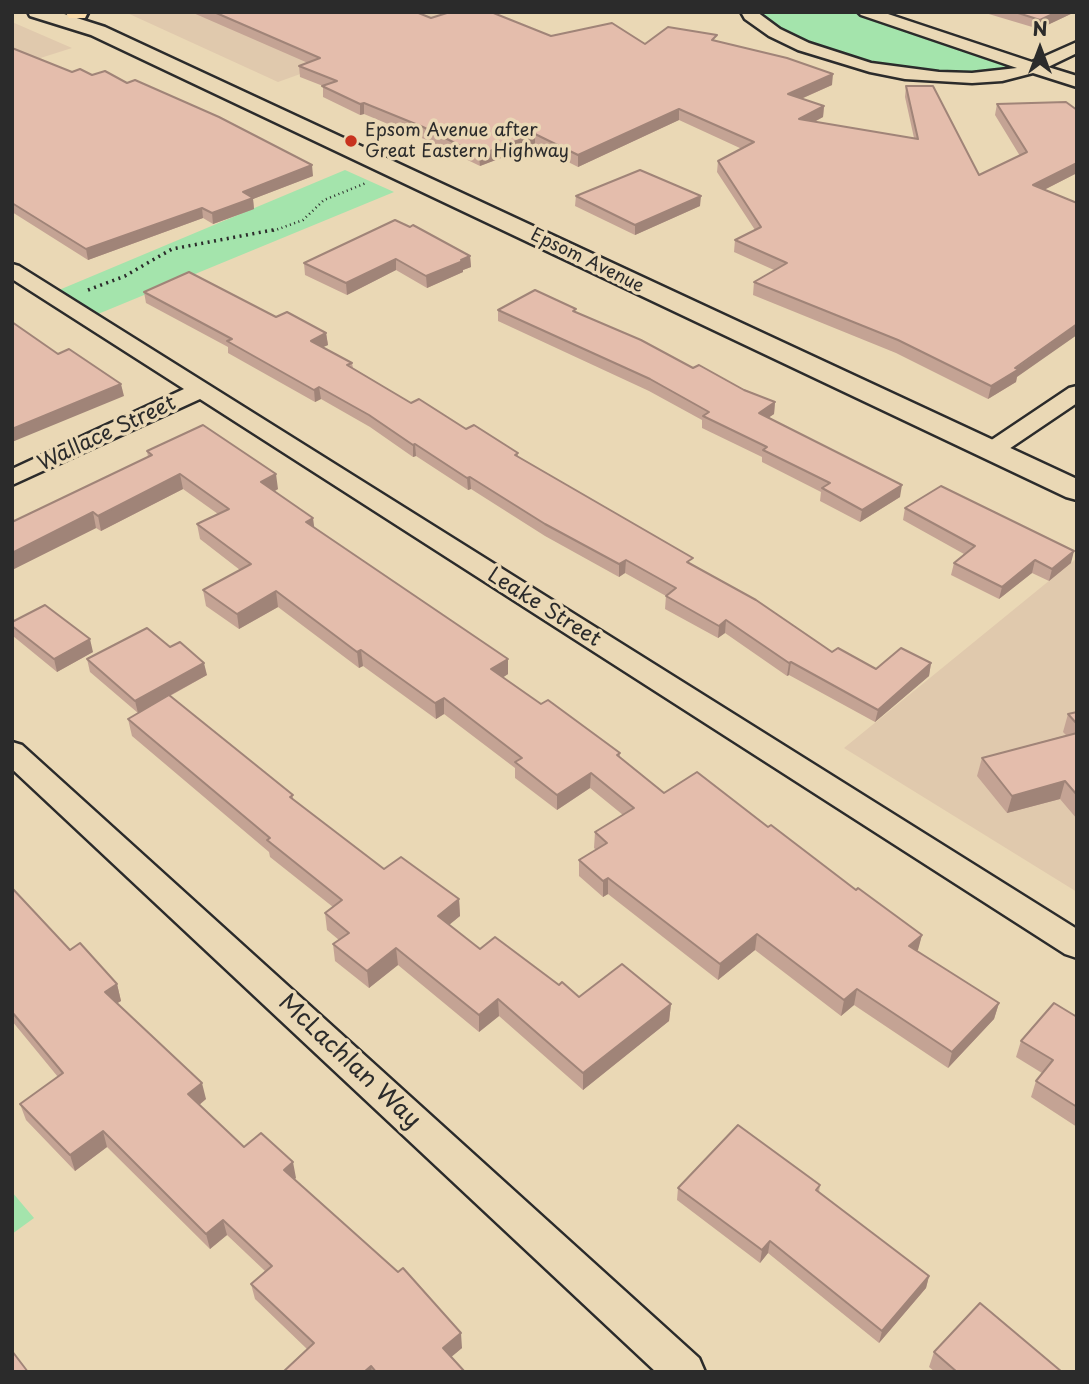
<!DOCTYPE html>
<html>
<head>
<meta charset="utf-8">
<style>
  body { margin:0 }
  #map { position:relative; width:1089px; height:1384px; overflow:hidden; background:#ead8b5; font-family:"Playpen Sans",sans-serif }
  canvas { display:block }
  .frame { position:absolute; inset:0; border:14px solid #2b2b2b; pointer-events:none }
  .north { position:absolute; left:1005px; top:14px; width:70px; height:70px; -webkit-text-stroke:5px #ead8b5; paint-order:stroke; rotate:0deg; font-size:19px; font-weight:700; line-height:28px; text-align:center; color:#2b2b2b }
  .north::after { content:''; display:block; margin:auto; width:24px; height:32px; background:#2b2b2b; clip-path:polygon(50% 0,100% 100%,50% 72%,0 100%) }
</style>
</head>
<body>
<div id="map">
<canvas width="1089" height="1384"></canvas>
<div class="frame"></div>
<div class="north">N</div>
</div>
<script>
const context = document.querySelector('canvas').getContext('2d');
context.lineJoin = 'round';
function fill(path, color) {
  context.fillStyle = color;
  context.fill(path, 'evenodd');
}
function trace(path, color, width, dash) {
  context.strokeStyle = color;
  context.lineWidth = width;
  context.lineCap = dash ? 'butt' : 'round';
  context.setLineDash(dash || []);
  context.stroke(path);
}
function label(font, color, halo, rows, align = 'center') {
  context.font = font + ' "Playpen Sans",sans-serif';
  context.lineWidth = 7;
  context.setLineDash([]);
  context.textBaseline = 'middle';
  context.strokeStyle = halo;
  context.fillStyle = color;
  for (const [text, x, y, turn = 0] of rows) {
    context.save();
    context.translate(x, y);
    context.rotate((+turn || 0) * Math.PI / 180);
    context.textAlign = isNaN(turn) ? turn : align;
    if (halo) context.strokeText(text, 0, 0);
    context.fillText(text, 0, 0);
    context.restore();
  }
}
const built = new Path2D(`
  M125,12h337l5,2 -189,68z
  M12,22l60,26 -60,19z
  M1077,558v334l-233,-144z`);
const green = new Path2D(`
  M749,12h117l169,56 -34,8 -103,-4 -93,-23z
  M345,170l49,22 -296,122 -39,-24z
  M12,1192l22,26 -22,16z`);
const pathFar1 = new Path2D(`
  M273,231l30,-11 21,-20 42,-17`);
const path = new Path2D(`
  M88,290l37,-14 47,-27 106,-20`);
const minor = new Path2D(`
  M741,12h16l23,17 29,14 62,20 68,9 33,1 45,-5 -156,-53 -3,-3h24l150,50 45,-20v11l-29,14 29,9v11l-44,-14 -31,8 -30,2 -67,-4 -35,-7 -72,-22 -29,-14 -24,-17z
  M12,264l7,2 1058,663v29l-12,-4 -865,-555 -188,86v-16l172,-80 -172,-110z
  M1077,386v17l-77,52h-16l-4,-5 4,-5 85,-57z
  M12,742l10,3 677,613 6,14h-49l-644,-603z`);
const tertiary = new Path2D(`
  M28,12h30l47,15 972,452v21l-11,-3 -975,-462 -61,-19z`);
const trunk = new Path2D(`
  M88,12l-3,6h-16l-3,-5z`);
const wall = new Path2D(`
  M191,12h225l15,6 120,18 94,8 71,-3 116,44 -31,14 23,7 -1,11 -9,5 100,16 -9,-41 1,-11 73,89 41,-19 -25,-41 2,-11 80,6v63l-33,17 -28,192 -28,17 -92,-46 -143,-58 1,-13 20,-12 -40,-18 1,-12 20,-10 -38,-58 1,-11 24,-12 -63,-29 -101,47 -43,-22 -55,21 -56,-27 -60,-25 -4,1 -37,-18v-11l-23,-9 -1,-11 9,-3z
  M982,12h93l-36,17z
  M12,48l60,24 20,3 221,101 -60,23 1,10 -41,15 -10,-6 -115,42 -76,-48z
  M576,196l124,10 -65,29 -60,-29z
  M470,256l1,11 -8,3v2l-36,16 -31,-18 -49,25 -42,-20 -1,-12z
  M144,292l132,25 50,16 2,12 -5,2 29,16 1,5 58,35 107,50v4l314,195 44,17 55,-6 -2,13 -54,46 -86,-47 -2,1 -62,-43 -7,5 -53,-29 1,-13 -41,-23 -6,4 -74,-41 -74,-47 -3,1 -52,-34 -3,1 -43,-30 -49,-28 -6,3 -87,-49v-6l-82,-44z
  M498,310l78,3 117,55 82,34 -1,12 -5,3 131,80 -40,25 -40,-21 1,-9 -59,-30v-5l-60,-29v-8l-53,-29 -151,-70z
  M147,451l131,38 -3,2 39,36 194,147 -5,3 38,27 79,49v5l44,35 104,34 88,63 66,45 -5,16 82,52 -5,16 -46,49 -94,-63 -13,11 -86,-66 -37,30 -110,-86 -5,3 -24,-21v-16l17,-10 -2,-2 1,-16 28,-17 -33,-27 -33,22 -42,-32v-10l-71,-54 -8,5 -73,-53 -4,2 -81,-61 -39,22 -33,-23 -3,-16 37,-20 -40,-31 -3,-15 21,-10 -35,-25 -82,42 -5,-3 -84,42v-48l136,-65z
  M905,508l166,55 -22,18 -17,-8 -33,26 -48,-24 3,-12 10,-9 -61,-34z
  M12,622l81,30 -36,20 -44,-36z
  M170,647l37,28 -37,21 123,99v4l91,70 75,30 1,17 -11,9 31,24 79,36 20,12 92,7 -2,17 -86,69 -84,-74 -20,16 -81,-67 -29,23 -34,-27 -2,-17 6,-4 -12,-10 -2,-17 8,-6 -63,-50 -1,-5 -137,-116 -4,-17 10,-6 -48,-41 -3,-13z
  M1077,712v107l-17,-20 -53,14 -30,-37 5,-18 84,-23 -3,-3 5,-18z
  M12,888l58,62 47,34 4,17 -4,2 89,96 -7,6 45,42 52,31 -2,1 168,169 -11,9 14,15h-182l24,-23 -52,-50 -4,-15 14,-13 -38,-36 -17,14 -103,-102 -32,24 -49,-51 -6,-16 38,-27 -46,-56z
  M1077,1017v110l-46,-30 5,-16 6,-8 -26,-16 5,-16z
  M820,1185l-1,7 110,84 -3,12 -47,55 -111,-90 -8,10 -83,-63 1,-12z
  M934,1352l128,20h-127l-6,-5z`);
const shadedWall = new Path2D(`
  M1057,12h18l-36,17 1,-9z
  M833,74l-1,11 -45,20 1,-11z
  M364,103v11l-4,1v-11z
  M824,106l-1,11 -26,14 2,-12z
  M679,109v11l-101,47v-12z
  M535,134v11l-55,21 -1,-11z
  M1077,163v10l-47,24 3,-12z
  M312,165l1,11 -60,23 1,10 -41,15 -1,-11 31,-21z
  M701,196l-1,10 -65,29v-10z
  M202,208l1,10 -115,42 -2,-11z
  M470,256l1,11 -8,3v2l-36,16 -1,-12z
  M396,259v11l-49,25 -1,-12z
  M1077,324v11l-60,42 -1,5 -28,17 3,-13z
  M326,333l2,12 -16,7 -1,-11z
  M121,384l3,12 -112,46v-13z
  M319,387l2,12 -6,3 -1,-12z
  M775,402l-1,12 -16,11 1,-12z
  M415,444l1,12 -3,1v-12z
  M180,474l3,15 -82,42 -3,-15z
  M276,474l2,15 -15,8 -2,-15z
  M470,477l1,12 -3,1 -1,-12z
  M902,485l-2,12 -40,25 2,-12z
  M93,512l3,16 -84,42v-17z
  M313,518l2,15 -9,-11z
  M1074,551l-3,12 -22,18 3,-12z
  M626,560l-1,13 -6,4v-13z
  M1035,560l-3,13 -33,26 3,-12z
  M276,591l2,16 -39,22 -2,-15z
  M726,620l-1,13 -7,5 1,-12z
  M90,639l3,13 -36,20 -3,-13z
  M361,650l2,16 -4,2 -2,-16z
  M508,659v15l-16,11 -1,-16z
  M791,662l-2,13 -2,1 2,-13z
  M204,663l3,12 -69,38 -3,-12z
  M931,663l-2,13 -54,46 3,-12z
  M444,698v16l-8,5 -1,-16z
  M591,773l-1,15 -33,22v-15z
  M1065,781l-5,18 -53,14 5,-17z
  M608,878v16l-5,3v-16z
  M459,899l1,17 -21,17 -1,-17z
  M757,934l-2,16 -37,30 2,-16z
  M922,935l-4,15 -13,12 4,-16z
  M396,948l2,17 -29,23 -2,-17z
  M117,984l4,17 -12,7 -4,-16z
  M857,989l-3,16 -13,11 3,-16z
  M498,999l1,17 -20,16v-17z
  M999,1003l-5,16 -46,49 4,-16z
  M671,1004l-2,17 -86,69v-17z
  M202,1083l4,16 -14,12 -4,-17z
  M103,1131l4,16 -32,24 -5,-16z
  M293,1162l3,16 -9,8 -3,-16z
  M223,1220l4,15 -17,14 -4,-15z
  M770,1241l-2,12 -8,10 2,-13z
  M929,1276l-3,12 -47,55 3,-12z
  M461,1333l1,15 -18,15 -1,-15z
  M371,1366l1,6h-8z`);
const building = new Path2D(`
  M214,12h202l15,6 19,-6h41l60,24 61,-13 33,21 23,-17 49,8 -5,5 75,18 46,16 -45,20 36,12 -25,13 119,20 -12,-53h27l46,89 48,-23 -30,-48 69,-2 11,8v53l-44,22 44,18v121l-62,44 4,1 -28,17 -93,-46 -144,-58 33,-19 -52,-23 26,-13 -43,-66 36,-19 -75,-33 -101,46 -43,-21 -56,21 -56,-28 -59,-24 -4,1 -38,-18 15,-5 -38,-15 21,-8z
  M1015,12h42l-17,8z
  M12,48l60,24 8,-3 12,6 13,-4 22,12 8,-3 84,37 93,48 -69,27 10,6 -41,15 -10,-5 -116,41 -74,-46z
  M640,170l61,26 -66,29 -59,-29z
  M395,220l15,7 3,-2 57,31 -9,4 2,1 -37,15 -30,-17 -50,24 -42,-20z
  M189,272l87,45 11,-5 39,21 -15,8 41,22 -5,2 64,38 8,-4 47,30 8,-4 44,28 -3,2 178,103 -6,4 69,38 76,52 6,-4 38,21 25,-21 30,15 -53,47 -87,-48 -2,1 -63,-43 -7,6 -53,-30 10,-8 -50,-28 -7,4 -74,-40 -75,-47 -3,1 -52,-34 -2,1 -44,-30 -50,-28 -5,3 -87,-49 5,-2 -88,-47z
  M535,290l41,19 -3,2 68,29 52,28 6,-3 45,25 31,12 -16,11 143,72 -40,25 -40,-22 8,-5 -67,-33 4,-3 -64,-31 6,-4 -59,-33 -152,-69z
  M12,322l46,32 11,-5 52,35 -109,45z
  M203,425l73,49 -15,8 52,36 -7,4 202,137 -17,10 50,35 7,-4 72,53 -3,2 47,38 33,-21 71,55 3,-2 85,65 2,-2 64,47 -13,11 90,57 -47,49 -95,-63 -13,11 -87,-66 -37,30 -112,-86 -5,3 -24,-21 28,-17 -12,-11 39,-24 -43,-35 -34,22 -42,-33 7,-4 -78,-60 -9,5 -74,-53 -4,2 -81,-61 -39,23 -34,-24 48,-26 -54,-40 32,-15 -49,-35 -82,42 -5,-4 -81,41v-31l140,-67 -5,-4z
  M941,486l133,65 -22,18 -17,-9 -33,27 -48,-24 21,-17 -70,-38z
  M45,605l45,34 -36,20 -42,-33v-4z
  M147,628l23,19 10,-5 24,21 -69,38 -48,-42z
  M169,695l124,100 -3,2 94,72 17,-12 58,42 -21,17 42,33 15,-12 64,48 3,-3 17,15 43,-33 49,40 -88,69 -85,-74 -19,16 -83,-67 -29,23 -34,-27 16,-11 -24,-20 17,-13 -75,-60 3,-2 -142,-119z
  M1077,712v12l-9,-10z
  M1077,733v62l-12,-14 -53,15 -30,-38z
  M12,888l58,62 10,-7 37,41 -12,8 97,91 -14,11 56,53 17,-14 32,29 -9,8 114,102 5,-4 58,65 -18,15 22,24h-89l-5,-6 -7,6h-81l31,-29 -63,-59 21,-18 -49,-46 -17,14 -103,-103 -33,24 -50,-51 43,-31 -51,-61z
  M1054,1003l23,14v90l-41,-26 17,-21 -32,-19z
  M738,1125l82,60 -4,5 113,86 -47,55 -112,-90 -8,9 -84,-62z
  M980,1303l82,69h-105l-23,-20z
  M12,1351l16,21h-16z`);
const markers = [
  [351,141,7,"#c8321e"]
];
const farPoinames = [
  ["Epsom Avenue after",365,131],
  ["Great Eastern Highway",365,152]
];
const farStreetnames = [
  ["Epsom Avenue",587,261,26]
];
const streetNames = [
  ["Wallace Street",107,434,-25],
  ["Leake Street",544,608,32]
];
const nearStreetnames = [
  ["McLachlan Way",349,1062,43]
];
fill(built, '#e0c9ad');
fill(green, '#a4e4ac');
trace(minor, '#2b2b2b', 5);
trace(tertiary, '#2b2b2b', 5);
trace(trunk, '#2b2b2b', 6);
trace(pathFar1, '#2b2b2b', 2.5, [1, 3.5]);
trace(path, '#2b2b2b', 3.5, [2, 4.5]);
fill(minor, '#ead8b5');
fill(tertiary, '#ead8b5');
fill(trunk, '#fbddab');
fill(wall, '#c4a394');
fill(shadedWall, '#a08478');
fill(building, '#e4bdac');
trace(building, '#a08478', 2);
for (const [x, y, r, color] of markers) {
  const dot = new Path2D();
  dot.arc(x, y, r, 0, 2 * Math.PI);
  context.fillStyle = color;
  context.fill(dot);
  trace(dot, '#ead8b5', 2.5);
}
label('18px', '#2b2b2b', '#ead8b5', farPoinames, 'left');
label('18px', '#2b2b2b', '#ead8b5', farStreetnames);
label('21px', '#2b2b2b', '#ead8b5', streetNames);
label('24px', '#2b2b2b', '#ead8b5', nearStreetnames);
</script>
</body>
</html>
